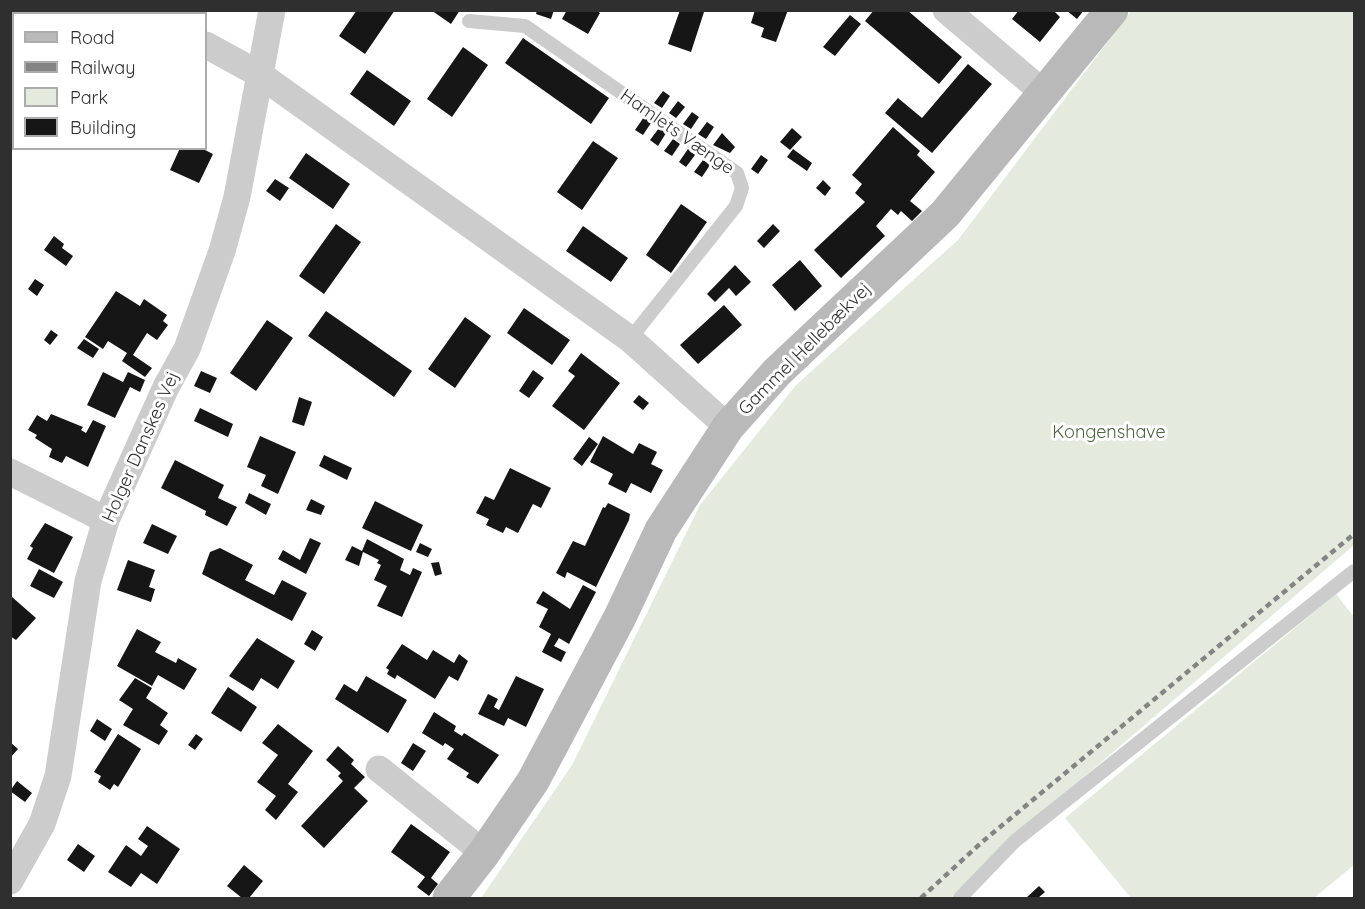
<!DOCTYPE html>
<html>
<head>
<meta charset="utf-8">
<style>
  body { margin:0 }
  #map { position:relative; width:1365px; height:909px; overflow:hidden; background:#fff; font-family:Quicksand,sans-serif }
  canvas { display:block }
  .frame { position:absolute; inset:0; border:12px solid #2f2f2f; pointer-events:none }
  .legend { position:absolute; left:12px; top:12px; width:195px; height:138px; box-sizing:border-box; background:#fff; border:2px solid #acacac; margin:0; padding:8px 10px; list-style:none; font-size:18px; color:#2f2f2f }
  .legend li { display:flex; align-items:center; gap:12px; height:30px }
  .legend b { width:30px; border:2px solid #acacac }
</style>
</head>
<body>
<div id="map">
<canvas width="1365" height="909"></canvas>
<div class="frame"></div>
<ul class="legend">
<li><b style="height:8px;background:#b9b9b9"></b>Road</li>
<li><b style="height:8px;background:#848484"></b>Railway</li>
<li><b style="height:16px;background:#e4ebde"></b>Park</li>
<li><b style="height:16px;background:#161616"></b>Building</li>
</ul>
</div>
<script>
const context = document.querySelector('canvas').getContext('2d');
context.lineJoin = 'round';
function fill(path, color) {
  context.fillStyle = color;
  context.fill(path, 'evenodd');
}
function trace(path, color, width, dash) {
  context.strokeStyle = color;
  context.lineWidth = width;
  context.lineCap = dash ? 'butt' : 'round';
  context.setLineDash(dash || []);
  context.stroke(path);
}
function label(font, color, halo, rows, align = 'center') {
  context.font = font + ' Quicksand,sans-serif';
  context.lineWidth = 6;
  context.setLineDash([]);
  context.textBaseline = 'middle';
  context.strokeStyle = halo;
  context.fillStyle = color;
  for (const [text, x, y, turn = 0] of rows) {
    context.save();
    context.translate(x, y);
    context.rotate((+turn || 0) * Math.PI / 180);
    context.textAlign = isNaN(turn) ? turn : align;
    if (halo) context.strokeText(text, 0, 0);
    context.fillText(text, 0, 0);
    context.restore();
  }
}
const green = new Path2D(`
  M1131,11h223v534l-357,307 -46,46h-470l91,-133 128,-260 96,-120 162,-145z
  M1336,594l18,23v248l-40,33h-183l-66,-80z`);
const building = new Path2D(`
  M10,10h20l-2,4h-14v15l-4,-1z
  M357,10h38l-30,44 -26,-18z
  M431,10h29l-9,14z
  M537,10h17l-3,9 -15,-5z
  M567,10h29l4,3 -12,21 -26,-15z
  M680,10l24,2 -13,40 -23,-8z
  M755,10h33l-12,32 -15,-5 3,-9 -13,-5z
  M874,10h33l55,47 -23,27 -74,-63z
  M1019,10h34l7,7 -20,25 -28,-23z
  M1066,10h18l-7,9z
  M850,15l11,9 -26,32 -12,-9z
  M523,38l86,60 -18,26 -86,-61z
  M463,47l25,18 -36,52 -25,-18z
  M968,64l24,20 -60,69 -47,-40 13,-15 24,20z
  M367,70l44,31 -17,25 -44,-32z
  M663,91l7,5 -8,12 -8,-5z
  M678,101l7,6 -9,11 -7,-5z
  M692,112l7,5 -8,12 -8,-5z
  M644,117l7,6 -8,12 -8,-5z
  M707,122l7,5 -8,12 -8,-5z
  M893,127l27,24 -3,4 18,17 -25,29 12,10 -10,10 -11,-10 -3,4 -7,-6 -15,17 9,10 -44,42 -27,-28 51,-48 -10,-9 7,-9 -10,-9z
  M659,128l7,5 -8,13 -8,-6z
  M792,128l10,9 -12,13 -10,-8z
  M722,133l13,14 -5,6 -17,-8z
  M673,139l7,5 -8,12 -8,-5z
  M593,141l25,17 -36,52 -25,-18z
  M180,148h21l12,6 -14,29 -29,-13z
  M688,149l7,6 -9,12 -7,-5z
  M793,149l19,14 -5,8 -20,-14z
  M306,153l44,31 -17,25 -44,-31z
  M761,155l7,5 -10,14 -7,-5z
  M703,160l7,5 -8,12 -8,-5z
  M275,179l14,9 -9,13 -14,-10z
  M823,180l8,8 -6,8 -9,-8z
  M681,204l26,18 -36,51 -25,-18z
  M336,224l25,18 -37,52 -25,-18z
  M773,224l7,7 -16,17 -7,-7z
  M583,226l45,32 -17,24 -45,-31z
  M54,236l10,8 -2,4 11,8 -7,10 -22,-16z
  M800,260l22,26 -27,25 -23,-26z
  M735,265l16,17 -15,14 -7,-8 -14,14 -8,-8z
  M35,279l9,6 -7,11 -9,-7z
  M116,291l24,15 4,-7 23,16 -4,6 5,4 -11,15 -10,-7 -14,22 19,13 -7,9 -23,-16 5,-8 -19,-12 -5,8 -18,-12z
  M724,305l18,20 -44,39 -18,-19z
  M524,308l46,32 -18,25 -45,-32z
  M326,311l86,60 -18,26 -86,-61z
  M465,317l26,19 -36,52 -27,-19z
  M267,320l26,18 -37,53 -26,-18z
  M51,330l7,5 -8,10 -6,-5z
  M84,339l15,10 -6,9 -16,-10z
  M581,353l39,30 -36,47 -32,-24 23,-30 -7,-5z
  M533,370l11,8 -15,20 -10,-7z
  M201,371l16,7 -7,15 -16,-7z
  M103,372l20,10 5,-10 17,8 -5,12 -10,-5 -15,31 -28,-13z
  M639,395l10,8 -6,7 -10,-8z
  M299,397l13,5 -8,24 -12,-4z
  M200,408l33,16 -5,13 -34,-16z
  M51,414l32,13 -2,3 5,3 7,-13 13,6 -18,41 -22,-11 -4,7 -13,-6 3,-8 -17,-11 2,-3 -9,-5 9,-15 10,6z
  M260,436l36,16 -18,42 -17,-8 5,-11 -19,-8z
  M603,436l30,18 6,-11 18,9 -6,12 12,6 -12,23 -20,-10 -5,10 -18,-9 5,-10 -23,-12z
  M589,437l9,7 -16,22 -9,-7z
  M324,455l28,13 -5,12 -28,-14z
  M175,460l49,25 -6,13 19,9 -10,19 -22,-11 1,-4 -45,-23z
  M510,468l41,20 -10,20 -8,-4 -15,29 -12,-6 -3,6 -17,-8 3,-6 -13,-6 9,-17 9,4z
  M249,493l22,11 -5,11 -21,-12z
  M311,499l14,7 -4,9 -15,-5z
  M375,501l48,24 -12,26 -49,-23z
  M608,503l22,11 -1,6 -33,67 -29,-15 -2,6 -9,-5 17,-32 12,5 18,-39 2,1z
  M45,523l28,14 -19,36 -27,-14 6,-11 -3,-2z
  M152,524l25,12 -9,18 -25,-11z
  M310,538l11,5 -15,31 -28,-15 5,-9 17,10z
  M367,539l37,20 -4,11 10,5 3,-7 9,4 -20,45 -25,-11 10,-20 -13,-6 7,-15 -4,-2 2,-3 -16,-8 -4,14 -14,-6 7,-14 10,5z
  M420,543l12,6 -4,8 -12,-5z
  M220,548l33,17 -8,15 29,15 8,-15 25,13 -15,28 -90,-47 8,-22z
  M128,560l27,10 -6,17 6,2 -4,13 -34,-12z
  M439,562l3,12 -7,2 -4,-13z
  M39,569l24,13 -9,16 -24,-12z
  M583,585l13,7 -27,52 -10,-6 -5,8 12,6 -5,10 -19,-10 9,-18 -12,-7 9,-18 -12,-6 7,-12 27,18z
  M12,597l24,21 -20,22 -6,-4z
  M137,629l24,13 -6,10 21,11 2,-5 19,11 -13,21 -26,-15 -6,11 -35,-20z
  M312,630l11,7 -8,14 -11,-7z
  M257,638l38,23 -17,28 -17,-11 -8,13 -24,-15z
  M402,644l25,16 6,-10 21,13 5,-9 9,7 -10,20 -9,-5 -14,23 -38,-24 -2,4 -8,-5 2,-4 -3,-2z
  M366,676l41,24 -19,33 -53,-34 9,-15 13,8z
  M516,676l28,13 -18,38 -18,-9 -4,8 -26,-12 10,-20 10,5 -4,8 5,3z
  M135,678l17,10 -6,10 22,15 -8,12 8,6 -9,14 -36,-20 10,-16 -14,-9z
  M228,687l29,20 -16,25 -30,-19z
  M434,712l22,14 -2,5 8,5 2,-3 35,22 -21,29 -12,-7 3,-4 -22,-14 7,-10 -9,-6 -2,3 -21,-13z
  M97,719l15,10 -7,12 -15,-10z
  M278,724l35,27 -25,33 10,8 -22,28 -11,-10 11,-14 -19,-14 21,-27 -16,-12z
  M118,734l23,15 -23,38 -4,-3 -4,6 -12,-8 3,-6 -7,-4z
  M196,734l7,5 -8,11 -7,-5z
  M10,742l8,7 -8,9z
  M413,743l13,8 -13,20 -12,-8z
  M338,746l16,14 -3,4 14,13 -11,11 14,13 -44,47 -23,-22 42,-45 -5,-5 3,-3 -15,-13z
  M17,781l15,12 -7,9 -15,-11z
  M411,824l39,28 -19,26 7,6 -9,12 -12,-9 8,-10 -34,-25z
  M147,826l33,23 -23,35 -16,-11 -10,14 -23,-15 18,-27 15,11 7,-10 -10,-7z
  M78,844l17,12 -11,16 -17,-12z
  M244,865l19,16 -14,17h-7l-15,-12z
  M1039,886l6,6 -7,6h-12z`);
const lane = new Path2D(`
  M469,21l56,5 212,147 5,15 -6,18 -106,133
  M960,898l55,-57 339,-270`);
const street = new Path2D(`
  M142,10l6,4
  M946,10l99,84
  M206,45l53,29 371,265 98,88
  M10,472l96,48
  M379,769l105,84
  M10,881l32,-57 16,-48 30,-195 18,-61 60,-133 21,-38 35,-98 15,-54 35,-187`);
const secondary = new Path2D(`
  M449,898l35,-45 49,-72 87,-164 41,-87 67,-103 49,-55 168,-158 167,-204`);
const rail = new Path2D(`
  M921,898l61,-56 372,-308`);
const streetNames = [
  ["Hamlets Vænge",677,132,35],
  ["Gammel Hellebækvej",805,349,-45],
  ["Holger Danskes Vej",141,447,-66]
];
const parkNames = [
  ["Kongenshave",1109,433]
];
fill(green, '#e4ebde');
fill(building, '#161616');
trace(lane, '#ccc', 14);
trace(street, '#ccc', 27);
trace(secondary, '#b9b9b9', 33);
trace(rail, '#848484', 4.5, [6, 4.5]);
label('18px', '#2f2f2f', '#fff', streetNames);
label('18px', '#4f6641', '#fff', parkNames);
</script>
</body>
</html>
